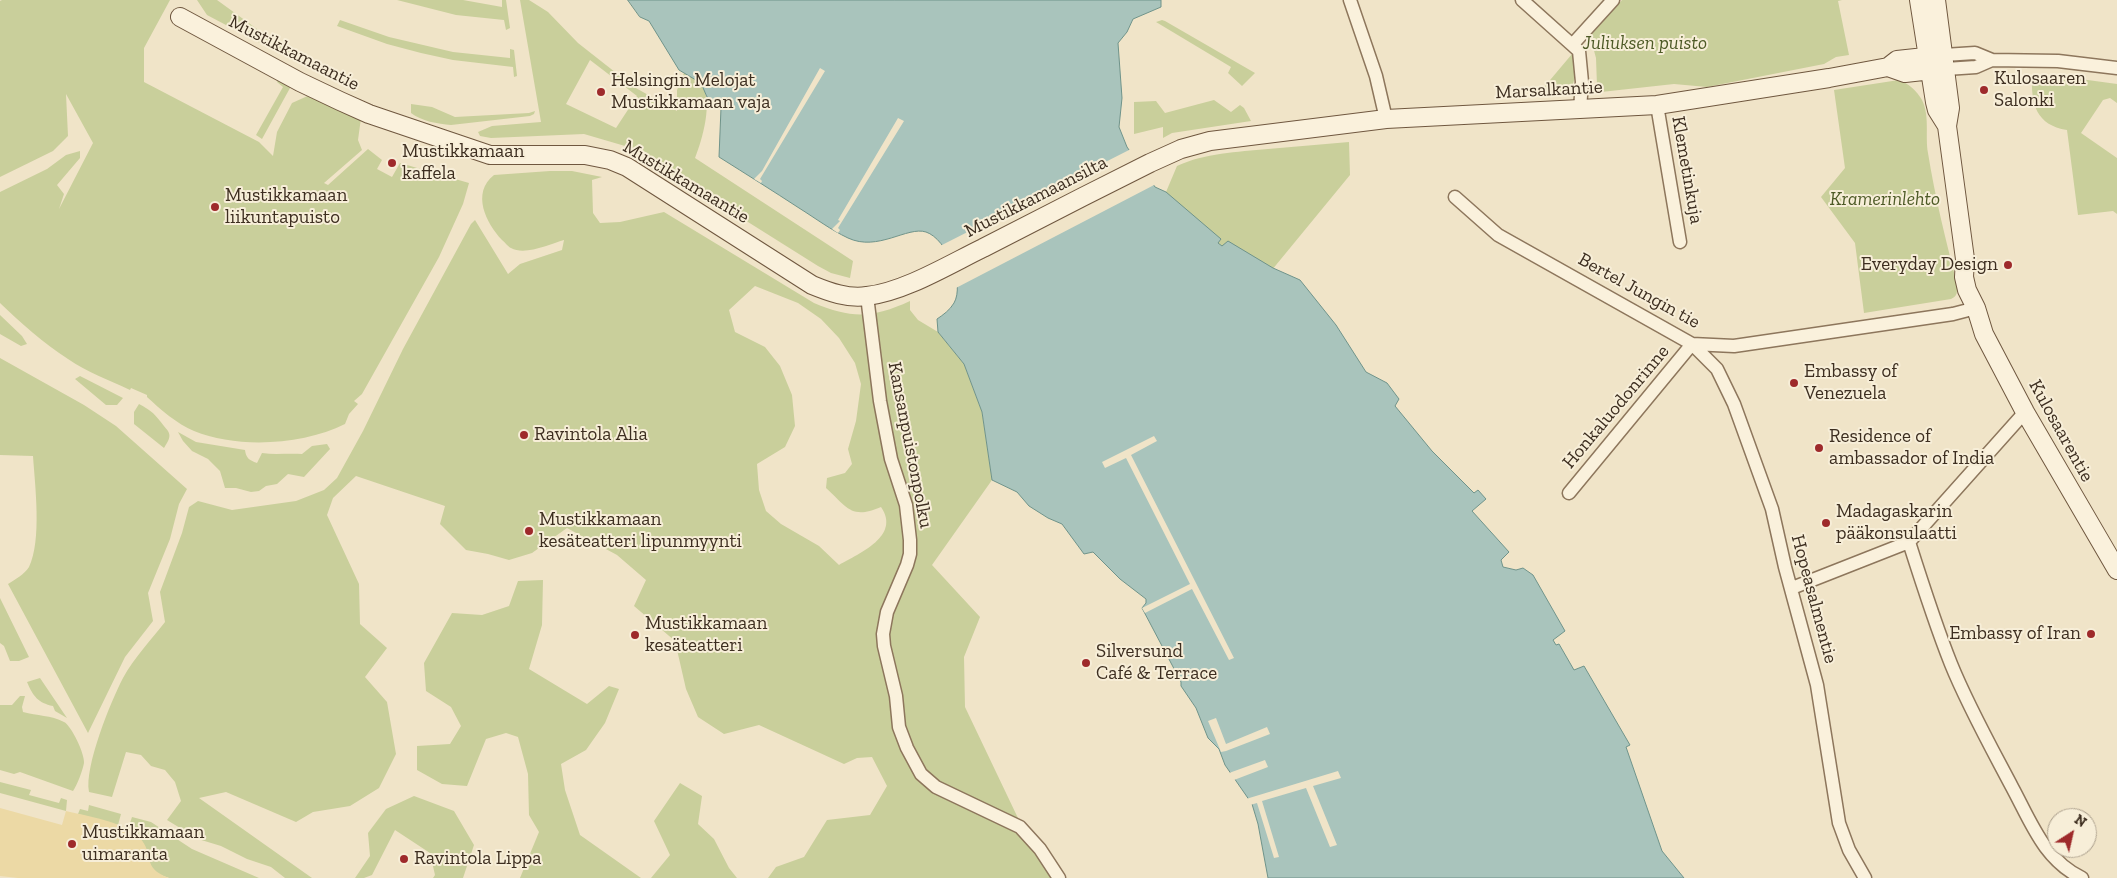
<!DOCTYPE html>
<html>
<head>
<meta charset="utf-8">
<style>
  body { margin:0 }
  #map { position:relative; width:2117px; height:878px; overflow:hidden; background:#f0e4c8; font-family:"Zilla Slab",serif }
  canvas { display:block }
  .north { position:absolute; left:2047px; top:808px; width:50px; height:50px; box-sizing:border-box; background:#f7eed8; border:1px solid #ada18e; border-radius:50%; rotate:35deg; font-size:14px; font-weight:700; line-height:20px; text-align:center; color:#3d2e20 }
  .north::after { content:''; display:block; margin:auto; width:18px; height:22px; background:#9e2a2b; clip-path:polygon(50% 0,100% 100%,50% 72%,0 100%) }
</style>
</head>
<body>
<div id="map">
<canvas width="2117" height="878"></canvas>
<div class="north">N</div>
</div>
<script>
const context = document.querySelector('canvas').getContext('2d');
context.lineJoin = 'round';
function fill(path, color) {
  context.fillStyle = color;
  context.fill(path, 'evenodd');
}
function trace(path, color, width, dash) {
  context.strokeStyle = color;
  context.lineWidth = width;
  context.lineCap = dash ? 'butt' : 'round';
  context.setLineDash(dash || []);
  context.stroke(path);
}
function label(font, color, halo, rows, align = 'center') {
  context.font = font + ' "Zilla Slab",serif';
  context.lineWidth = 4;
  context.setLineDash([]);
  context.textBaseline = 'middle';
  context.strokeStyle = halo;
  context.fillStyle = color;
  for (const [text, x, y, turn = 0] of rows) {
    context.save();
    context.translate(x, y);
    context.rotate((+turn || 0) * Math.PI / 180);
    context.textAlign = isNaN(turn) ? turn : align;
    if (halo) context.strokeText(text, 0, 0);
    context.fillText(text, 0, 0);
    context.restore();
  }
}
const green = new Path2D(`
  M2,0h168l-26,48v34l115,60 14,14 4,-24 15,-29 20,-9 49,24 -3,22 4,10 -38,33 4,2 40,-36 14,11 -5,9 15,8 8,-14 69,20 -6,21 -24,53 -77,137 -8,7 4,3 -9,10 -4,10c-42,21 -107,25 -151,7 -17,-7 -34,-22 -47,-34v-2l-16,-7 -1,2c-21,-10 -43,-18 -62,-31 -25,-16 -47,-36 -68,-56v-111l47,-23 19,-14 14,-4v7l-23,27 7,9 -5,15 34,-66 -27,-49 2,42 -15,15 -53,26v-176z
  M197,0h20l40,29 46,24 -5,10 -91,-48z
  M397,0h66l39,7v-7h4l4,28 -4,2 -2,-10 -48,-5z
  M520,0h9l19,12 30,31 56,44 43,24v-21l7,-17c5,3 14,7 17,11 13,16 1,57 -6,74l158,103 -3,17 -19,-5 -13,-7 -175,-110 -18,-10 -41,-12 -93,4 -11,-2 -2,-4 14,-6 49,-4zM590,60l47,36 -21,32 -50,-24z
  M1622,0h220l-4,1 11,54 -13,2 -12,7 -117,23 -33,-3 -73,8 -4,-6 -1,-28 -6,-22z
  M340,20l49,17 64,15 57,6v-9l4,1 3,26 -3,1 -1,-10 -60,-7 -32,-7 -34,-9 -50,-18z
  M1162,20l3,1 90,52 -13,13 -14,-13 3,-6 -75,-45z
  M1572,54c7,10 3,27 -2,38l-4,1 -26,-1z
  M2051,75l66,9v19l-7,-5 -7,2 -22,33 36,25v56l-4,-3 -35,4 -11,-85c-31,-5 -36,-26 -35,-54z
  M279,78l12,6 -1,4 -28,51 -6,-4 27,-48 -6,-5z
  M1899,80c9,3 18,11 23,20 8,16 3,36 6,53 7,44 18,88 29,131 0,8 1,12 -6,15l-87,14 -9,-70 -34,-46 24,-29 -11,-78z
  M1214,100l17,12 9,-7 4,3 7,13 -79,12 -9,5v-11l-29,7v-32l22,-1 9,12z
  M411,104l21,3 23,10 74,-4 6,-2 -1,3 -4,2 -79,9c-13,-1 -30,-4 -40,-12z
  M1349,142l1,33 -83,101 -39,-16 -68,-66 6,-2 11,-26c28,-13 60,-14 91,-17 27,-2 54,-5 81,-7z
  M550,171h22l30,6 -10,3 1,33 7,10 20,-1 44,-10 150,91c38,16 59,15 96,-2v9l8,10 20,12 26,32 18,48 10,68 -60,85 48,52 -16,40 1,50 62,130 25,41h-284l8,-11 28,-10 23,-37 43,-5 17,-29 -15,-29 -15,1 -13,6 -85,-39 -35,9 -26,-17 -12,-28 -11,-48 -41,-35 12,-26 -29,-25 -50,-27 -35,25 -23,7 -21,-6 -22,-4 -26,-26 5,-18 -89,-30 -23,22 -6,17 32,69 1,40 27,24 -22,29 22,25 9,52 -17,34 -29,18 -37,6 -17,10 -70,-30 -27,6 113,80h-27l-14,-11 -24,-8 -26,-13 -23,-7 -31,-19 14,-19 -6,-19 -10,-12 -14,-4 -10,-11 -15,-3 -14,45 -23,-5c-5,-25 22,-91 34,-114 11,-20 28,-38 42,-56l-5,-30 22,-59 7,-26 9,-6 34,9 64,-9 28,-11 13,-12 26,-47 40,-82 68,-125 4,-4 33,54 12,-10 42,-14 2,-10c-14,4 -39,16 -53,8 -3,-1 -6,-6 -9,-8 -16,-17 -31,-47 -8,-65zM755,286l43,17 23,16 18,19 16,25 6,21 -5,37 -8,28 4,15 -7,9 -18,5 -1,10c21,19 25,32 55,19 20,29 -21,46 -42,58l-20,-19 -38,-22 -15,-13 -7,-21 -2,-26 28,-17 10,-21 -3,-31 -12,-29 -15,-19 -30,-15 -6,-22z
  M0,315l22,21 5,8 -6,2 -21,-12z
  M0,358l84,47 32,21 71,63 -8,15 -9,35 -22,54 5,28 -28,36 -37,76 -80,-149c6,-4 17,-10 21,-17 13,-27 6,-81 4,-111l-33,-1z
  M80,376l43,22 -6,7h-11l-31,-26z
  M139,404c11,6 14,8 21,17 9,12 14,12 4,27l-30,-24v-12z
  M178,432l18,10 49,8c1,8 4,10 12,13l5,-10c13,2 26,0 40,1l10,-8 15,-2 3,5 -26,28 -16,-3 -11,10 -11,2 -7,5 -8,1 -15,-4h-11l-5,-17 -12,-12 -16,-8 -9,-10z
  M543,580l-1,45 -13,44 58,35 22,-18 10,3 -14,34 -19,27 -25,14 4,26 15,45 61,43h-121l19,-46 -10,-17 -1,-41 -10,-37 -12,-4 -20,6 -19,47 -25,-2 -25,-14v-24l33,-2 11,-18 -10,-19 -25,-16 -2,-28 28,-50 30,2 27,-9 9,-25z
  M0,598l29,59 -10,4h-9l-6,-15 -4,-3z
  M40,678l27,40 -12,-7 -2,-5c-15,-3 -20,-10 -26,-24z
  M20,696h5l-3,11 1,5c14,4 28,3 41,10 7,3 21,32 20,41 -1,6 -7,23 -11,28l-53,-19 -6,2 -14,-4v-65h12z
  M0,782l31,8 -2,5 30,8 2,-5 6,2 -1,11 -66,-18z
  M680,783l22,13 -4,28 16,15 15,29 8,10h-86l19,-23 -16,-34z
  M414,796l40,15 20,34 -11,33h-30l2,-3 -5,-22 -35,-23 -23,45 -8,3h-9l15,-22 -2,-23 18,-24z
  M89,805l32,9 -3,11 -40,-11 2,-5 8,2z
  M132,817l19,5 41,27 67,29h-90c-4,-2 -11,-3 -14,-6 -12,-14 -3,-29 -27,-43z`);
const sand = new Path2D(`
  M0,808l62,17 4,-14c21,5 58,11 73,26 17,18 1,30 30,41h-151l-18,-2z`);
const water = new Path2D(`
  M628,0h533v7l-28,12 -6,13 -9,11 4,55 -3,29 8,20 28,40 11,5 55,47 -3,4 4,3 6,-5 45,27 27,12 36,45 30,47 21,11 12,16 -4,7 37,45 42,42 4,-3 8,9 -14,12 37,41 -8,8 2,7 13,3 7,-2 10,7 32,56 -12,9 3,5 3,-1 15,26 10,-4 46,79 -4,2 36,104 22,27h-416l-10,-54 -6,-20 -27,-39 -6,-16 -11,-11 -12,-30 -15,-22v-4l-39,-74 4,-5v-4l-26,-20 -27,-27 -9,2 -22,-30 -14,-6 -19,-12 -12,-14 -25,-12 -10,-68 -18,-48 -26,-32 -1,-13c6,-4 13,-9 17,-16 11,-19 -7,-64 -28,-71 -19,-6 -48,20 -78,6 -17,-8 -33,-20 -49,-30 -26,-17 -53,-34 -80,-51l2,-49 -3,-5 -11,-6 -6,-14 -22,-13 -30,-49 -9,-4z`);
const pier = new Path2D(`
  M820,68l5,3 -65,108 2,2 -1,2 -7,-4 8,-8z
  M898,118l6,3 -66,107 2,2 -2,3 -6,-4 8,-8 -2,-1z
  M1131,149l25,35 -202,105 1,-9 -15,-34z
  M1154,436l3,5 -26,14 103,203 -5,2 -37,-71 -47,24 -3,-5 48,-24 -64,-126 -21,10 -3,-6z
  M1216,718l10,26 41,-17 3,7 -44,17 -5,1 -13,-31z
  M1265,760l3,7 -34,13 -5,-7z
  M1338,771l3,7 -28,8 24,59 -7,2 -24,-59 -44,13 17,56 -5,1 -17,-55 -7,2 -4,-6z`);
const street = new Path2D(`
  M1350,0l26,76 10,43
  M1522,0l57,51 3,31 -2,27
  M1573,44l40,-44
  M1944,55l31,-2 17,7 66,1 59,7
  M1946,69l30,-2 16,-7
  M1657,105l23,137
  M1455,197l43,38 194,109 42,2 219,-32 23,-6
  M867,296l13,105 11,58 15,46 4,35v14l-3,11 -20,47 -4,22 1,12 12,50 3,31 8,21 14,26 15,13 84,40 20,22 19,29
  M1692,344l25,25 17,35 38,105 13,58 32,118 22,138 10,27 16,28
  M1569,493l123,-149
  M1909,542c13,41 26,82 42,122 17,42 40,83 61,123 19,35 32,73 70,91
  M1792,588l117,-46 116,-130`);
const secondary = new Path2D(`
  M1919,0l16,102 2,8 10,16
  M1936,0l14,108 -3,18 18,133 -1,18 3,13 9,18 8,26 41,78 92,158
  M180,17l120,65 40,19 29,13 121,41h95l25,5 17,7 185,118c17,7 36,14 55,11 37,-4 83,-32 116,-48 56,-29 111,-57 167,-85l31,-14 29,-8 176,-22 271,-14 172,-27 59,-11 9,-7 47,-5
  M1888,67l17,6 36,-4`);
const markers = [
  [1984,90,5,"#9e2a2b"],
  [601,92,5,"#9e2a2b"],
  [392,163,5,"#9e2a2b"],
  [215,207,5,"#9e2a2b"],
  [2008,265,5,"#9e2a2b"],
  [1794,383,5,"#9e2a2b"],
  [524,435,5,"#9e2a2b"],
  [1819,448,5,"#9e2a2b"],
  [1826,523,5,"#9e2a2b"],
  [529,531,5,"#9e2a2b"],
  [2091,634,5,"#9e2a2b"],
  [635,635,5,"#9e2a2b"],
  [1086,663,5,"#9e2a2b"],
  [72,844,5,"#9e2a2b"],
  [404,859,5,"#9e2a2b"]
];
const parkNames = [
  ["Juliuksen puisto",1645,44],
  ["Kramerinlehto",1885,200]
];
const streetNames = [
  ["Mustikkamaantie",294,53,27],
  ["Marsalkantie",1549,90,-3],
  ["Klemetinkuja",1687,170,80],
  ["Mustikkamaantie",686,182,31],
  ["Mustikkamaansilta",1036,197,-27],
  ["Bertel Jungin tie",1639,291,29],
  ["Honkaluodonrinne",1616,407,-50],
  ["Kulosaarentie",2061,431,61],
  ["Kansanpuistonpolku",910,445,79],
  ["Hopeasalmentie",1814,599,75]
];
const poiNames = [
  ["Kulosaaren",1994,79],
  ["Salonki",1994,101],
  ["Helsingin Melojat",611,81],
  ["Mustikkamaan vaja",611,103],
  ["Mustikkamaan",402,152],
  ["kaffela",402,174],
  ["Mustikkamaan",225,196],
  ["liikuntapuisto",225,218],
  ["Everyday Design",1998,265,"right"],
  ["Embassy of",1804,372],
  ["Venezuela",1804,394],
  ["Ravintola Alia",534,435],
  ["Residence of",1829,437],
  ["ambassador of India",1829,459],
  ["Madagaskarin",1836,512],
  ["pääkonsulaatti",1836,534],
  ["Mustikkamaan",539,520],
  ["kesäteatteri lipunmyynti",539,542],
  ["Mustikkamaan",645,624],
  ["kesäteatteri",645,646],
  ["Embassy of Iran",2081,634,"right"],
  ["Silversund",1096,652],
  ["Café & Terrace",1096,674],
  ["Mustikkamaan",82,833],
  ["uimaranta",82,855],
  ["Ravintola Lippa",414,859]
];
fill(green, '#c9cf9b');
fill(sand, '#ecd9a5');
fill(water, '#a9c4bc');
trace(water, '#6f938a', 1);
fill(pier, '#f0e4c8');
trace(street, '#8d765c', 15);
trace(secondary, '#6f573f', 20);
trace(street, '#faf1dc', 12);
trace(secondary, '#faf1dc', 18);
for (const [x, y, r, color] of markers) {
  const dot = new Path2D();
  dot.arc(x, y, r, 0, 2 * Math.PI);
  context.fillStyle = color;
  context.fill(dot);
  trace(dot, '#f7eed8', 2);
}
label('italic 19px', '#4d5a26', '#f7eed8', parkNames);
label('19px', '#3d2e20', '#f7eed8', streetNames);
label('19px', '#3d2e20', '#f7eed8', poiNames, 'left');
</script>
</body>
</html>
